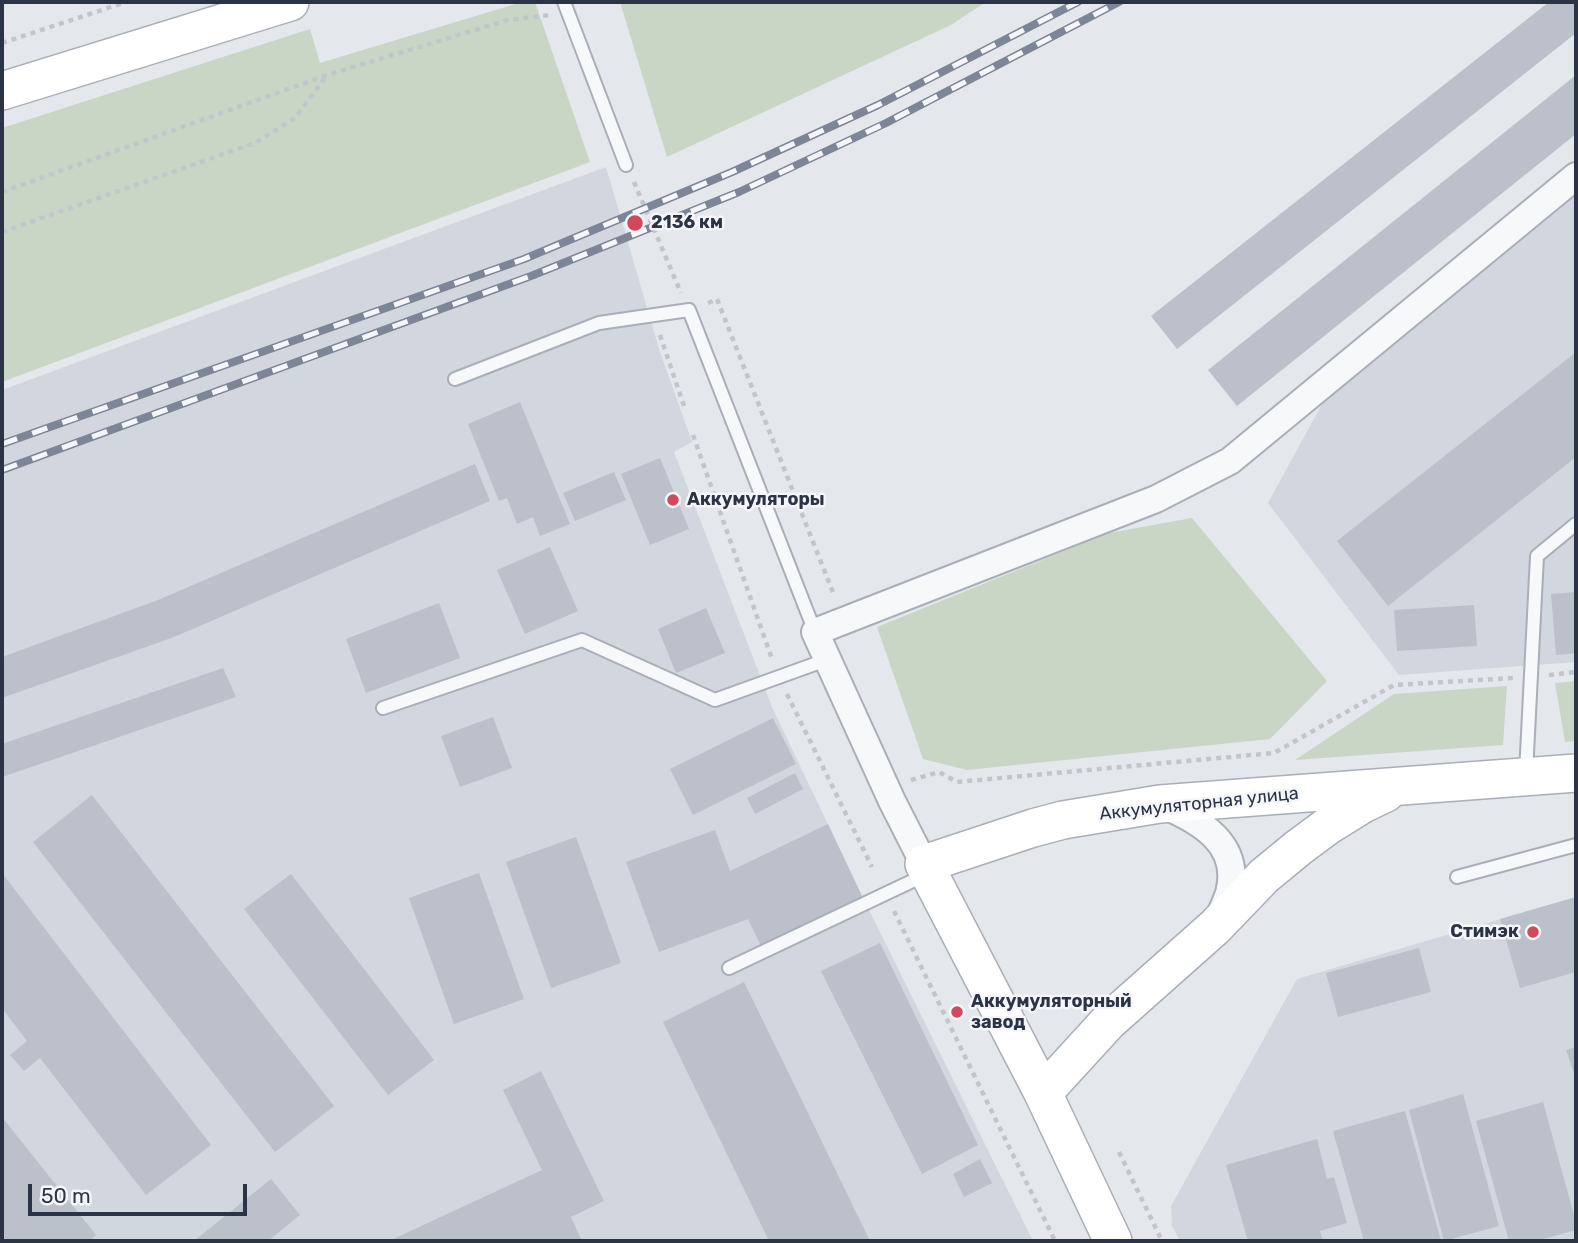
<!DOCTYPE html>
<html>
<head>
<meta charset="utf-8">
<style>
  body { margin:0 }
  #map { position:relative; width:1578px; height:1243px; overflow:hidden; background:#e4e7ec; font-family:Rubik,sans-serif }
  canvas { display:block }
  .frame { position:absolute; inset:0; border:4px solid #2b3445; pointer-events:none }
  .scale { position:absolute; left:28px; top:1184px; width:219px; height:32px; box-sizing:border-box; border:4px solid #2b3445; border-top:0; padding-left:9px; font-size:21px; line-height:24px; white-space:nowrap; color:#2b3445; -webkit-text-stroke:5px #f4f6f9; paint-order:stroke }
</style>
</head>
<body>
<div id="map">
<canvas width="1578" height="1243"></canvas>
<div class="frame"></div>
<div class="scale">50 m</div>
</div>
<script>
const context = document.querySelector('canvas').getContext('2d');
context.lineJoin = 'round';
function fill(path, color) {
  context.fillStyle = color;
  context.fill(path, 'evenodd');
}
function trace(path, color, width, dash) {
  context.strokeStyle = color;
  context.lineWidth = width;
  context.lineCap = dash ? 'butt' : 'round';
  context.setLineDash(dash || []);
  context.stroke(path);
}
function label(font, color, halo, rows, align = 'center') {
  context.font = font + ' Rubik,sans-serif';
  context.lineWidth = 5;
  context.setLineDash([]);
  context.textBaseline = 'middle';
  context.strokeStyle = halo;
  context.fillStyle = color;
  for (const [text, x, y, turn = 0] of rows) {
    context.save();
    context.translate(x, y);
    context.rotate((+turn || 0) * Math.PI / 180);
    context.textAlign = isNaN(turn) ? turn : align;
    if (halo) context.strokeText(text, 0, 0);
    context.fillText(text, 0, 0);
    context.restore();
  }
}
const built = new Path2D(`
  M606,167l53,182 33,93 -18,10 98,255 91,191 170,343h-1031v-851z
  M1576,194v468l-177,13 -131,-172 54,-99z
  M1576,897v344h-396l-8,-15 -1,-20 126,-227z`);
const green = new Path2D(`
  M522,2h13l55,160 -588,220v-254l308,-99 10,34z
  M620,2h366l-35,23 -284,132z
  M1192,518l135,163 -57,58 -303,31 -44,-11 -46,-132 232,-94z
  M1576,681v60l-11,1 -10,-59z
  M1507,686l-4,59 -208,15 99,-66z`);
const building = new Path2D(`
  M1549,2h27v31l-399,316 -26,-33z
  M1576,75v59l-339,272 -29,-36z
  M1576,352v105l-188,149 -51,-65z
  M520,402l50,122 -30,12 -7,-19 -16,7 -10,-26 -8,3 -31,-77z
  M660,458l29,71 -39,16 -29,-71z
  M475,464l15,37 -316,136 -172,61v-41l156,-57z
  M614,472l12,28 -51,21 -12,-28z
  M550,547l28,64 -53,23 -28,-64z
  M1576,592v61l-20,2 -5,-61z
  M439,603l21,55 -94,35 -20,-54z
  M1474,605l3,41 -80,5 -3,-41z
  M706,608l19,45 -49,20 -18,-44z
  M223,668l13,29 -234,80v-33z
  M493,717l19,51 -52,19 -19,-51z
  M773,718l23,46 -103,51 -23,-46z
  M795,773l8,16 -48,25 -8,-16z
  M92,795l242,311 -59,46 -242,-310z
  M828,824l35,74 -101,50 -14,-29 -89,33 -33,-90 89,-32 15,41z
  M576,837l45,126 -70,25 -45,-126z
  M2,873l209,272 -65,50 -106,-137 -16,13 -14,-16 17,-14 -25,-33z
  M479,873l45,126 -70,25 -45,-126z
  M291,874l143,186 -46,35 -144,-186z
  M1576,897v75l-56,16 -20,-69z
  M880,943l98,202 -56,29 -101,-203z
  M1419,948l12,44 -93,25 -12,-44z
  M744,982l47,96 79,163h-101l-106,-219z
  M1576,1047v32l-10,-29z
  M541,1071l63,130 -33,16 11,24h-193l153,-71 -39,-80z
  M1463,1094l36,132 -55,15 -35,-131z
  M1543,1102l33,121v7l-40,11h-27l-33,-120z
  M1405,1111l36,130h-77l-31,-110z
  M2,1117l94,118 -7,6h-87z
  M1317,1139l10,40 7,-2 13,46 -27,8 3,10h-75l-22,-76z
  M980,1159l12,24 -28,14 -11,-23z
  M271,1179l29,36 -32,26h-74z`);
const path = new Path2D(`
  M2,43l124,-41
  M634,182l47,111
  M2,192l325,-117 181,-55 42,-5
  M2,232l253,-89 40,-25 32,-43
  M708,303l9,-4 117,296
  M660,335l24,71
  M693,435l79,224
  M1549,675l27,-3
  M787,694l85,173
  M911,780l28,-8 18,10 317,-29 120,-68 119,-7
  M894,911l161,330
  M1119,1152l43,89`);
const lane = new Path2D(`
  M564,2l62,163
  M455,379l144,-56 90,-13 126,322
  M383,708l199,-68 133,60 111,-40
  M1526,773l11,-217 39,-32
  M1457,877l119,-32
  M729,968l196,-93`);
const street = new Path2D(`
  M1163,805c38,16 79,40 66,88 -3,9 -7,18 -11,26
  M924,864l-32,-63 -77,-169 341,-133 74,-38 346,-285`);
const secondary = new Path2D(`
  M2,91l288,-89
  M1043,1093l65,-71 107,-95 49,-51 34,-28 31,-23 34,-21 23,-11
  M1113,1241l-70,-148 -119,-229 109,-36 30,-8 97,-16 416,-31`);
const rail = new Path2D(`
  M2,444l522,-185 208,-87 146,-67 200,-103
  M2,470l529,-194 208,-84 147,-69 233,-121`);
const markers = [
  [635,223,9,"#d1495b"],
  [673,500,7,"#d1495b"],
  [1533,932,7,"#d1495b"],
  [957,1012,7,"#d1495b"]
];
const poiNames = [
  ["2136 км",651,223],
  ["Аккумуляторы",687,500],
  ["Стимэк",1519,932,"right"],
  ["Аккумуляторный",971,1002],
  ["завод",971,1023]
];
const streetNames = [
  ["Аккумуляторная улица",1199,804,-6]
];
fill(built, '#d2d6de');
fill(green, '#c9d6c5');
fill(building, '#bbc0ca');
trace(lane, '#a9aeb7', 16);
trace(street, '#a9aeb7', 30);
trace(secondary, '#a9aeb7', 40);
trace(path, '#c2c5cb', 4.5, [5, 5]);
trace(lane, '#f7f8fa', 12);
trace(street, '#f7f8fa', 26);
trace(secondary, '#fff', 37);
trace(rail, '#7d8696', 8);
trace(rail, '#f4f6f9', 5, [16]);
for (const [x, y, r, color] of markers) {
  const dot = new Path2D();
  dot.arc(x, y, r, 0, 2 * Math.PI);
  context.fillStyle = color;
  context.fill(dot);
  trace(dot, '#f4f6f9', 2.5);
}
label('bold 18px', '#2b3445', '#f4f6f9', poiNames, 'left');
label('18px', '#2b3445', '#f4f6f9', streetNames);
</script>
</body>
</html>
